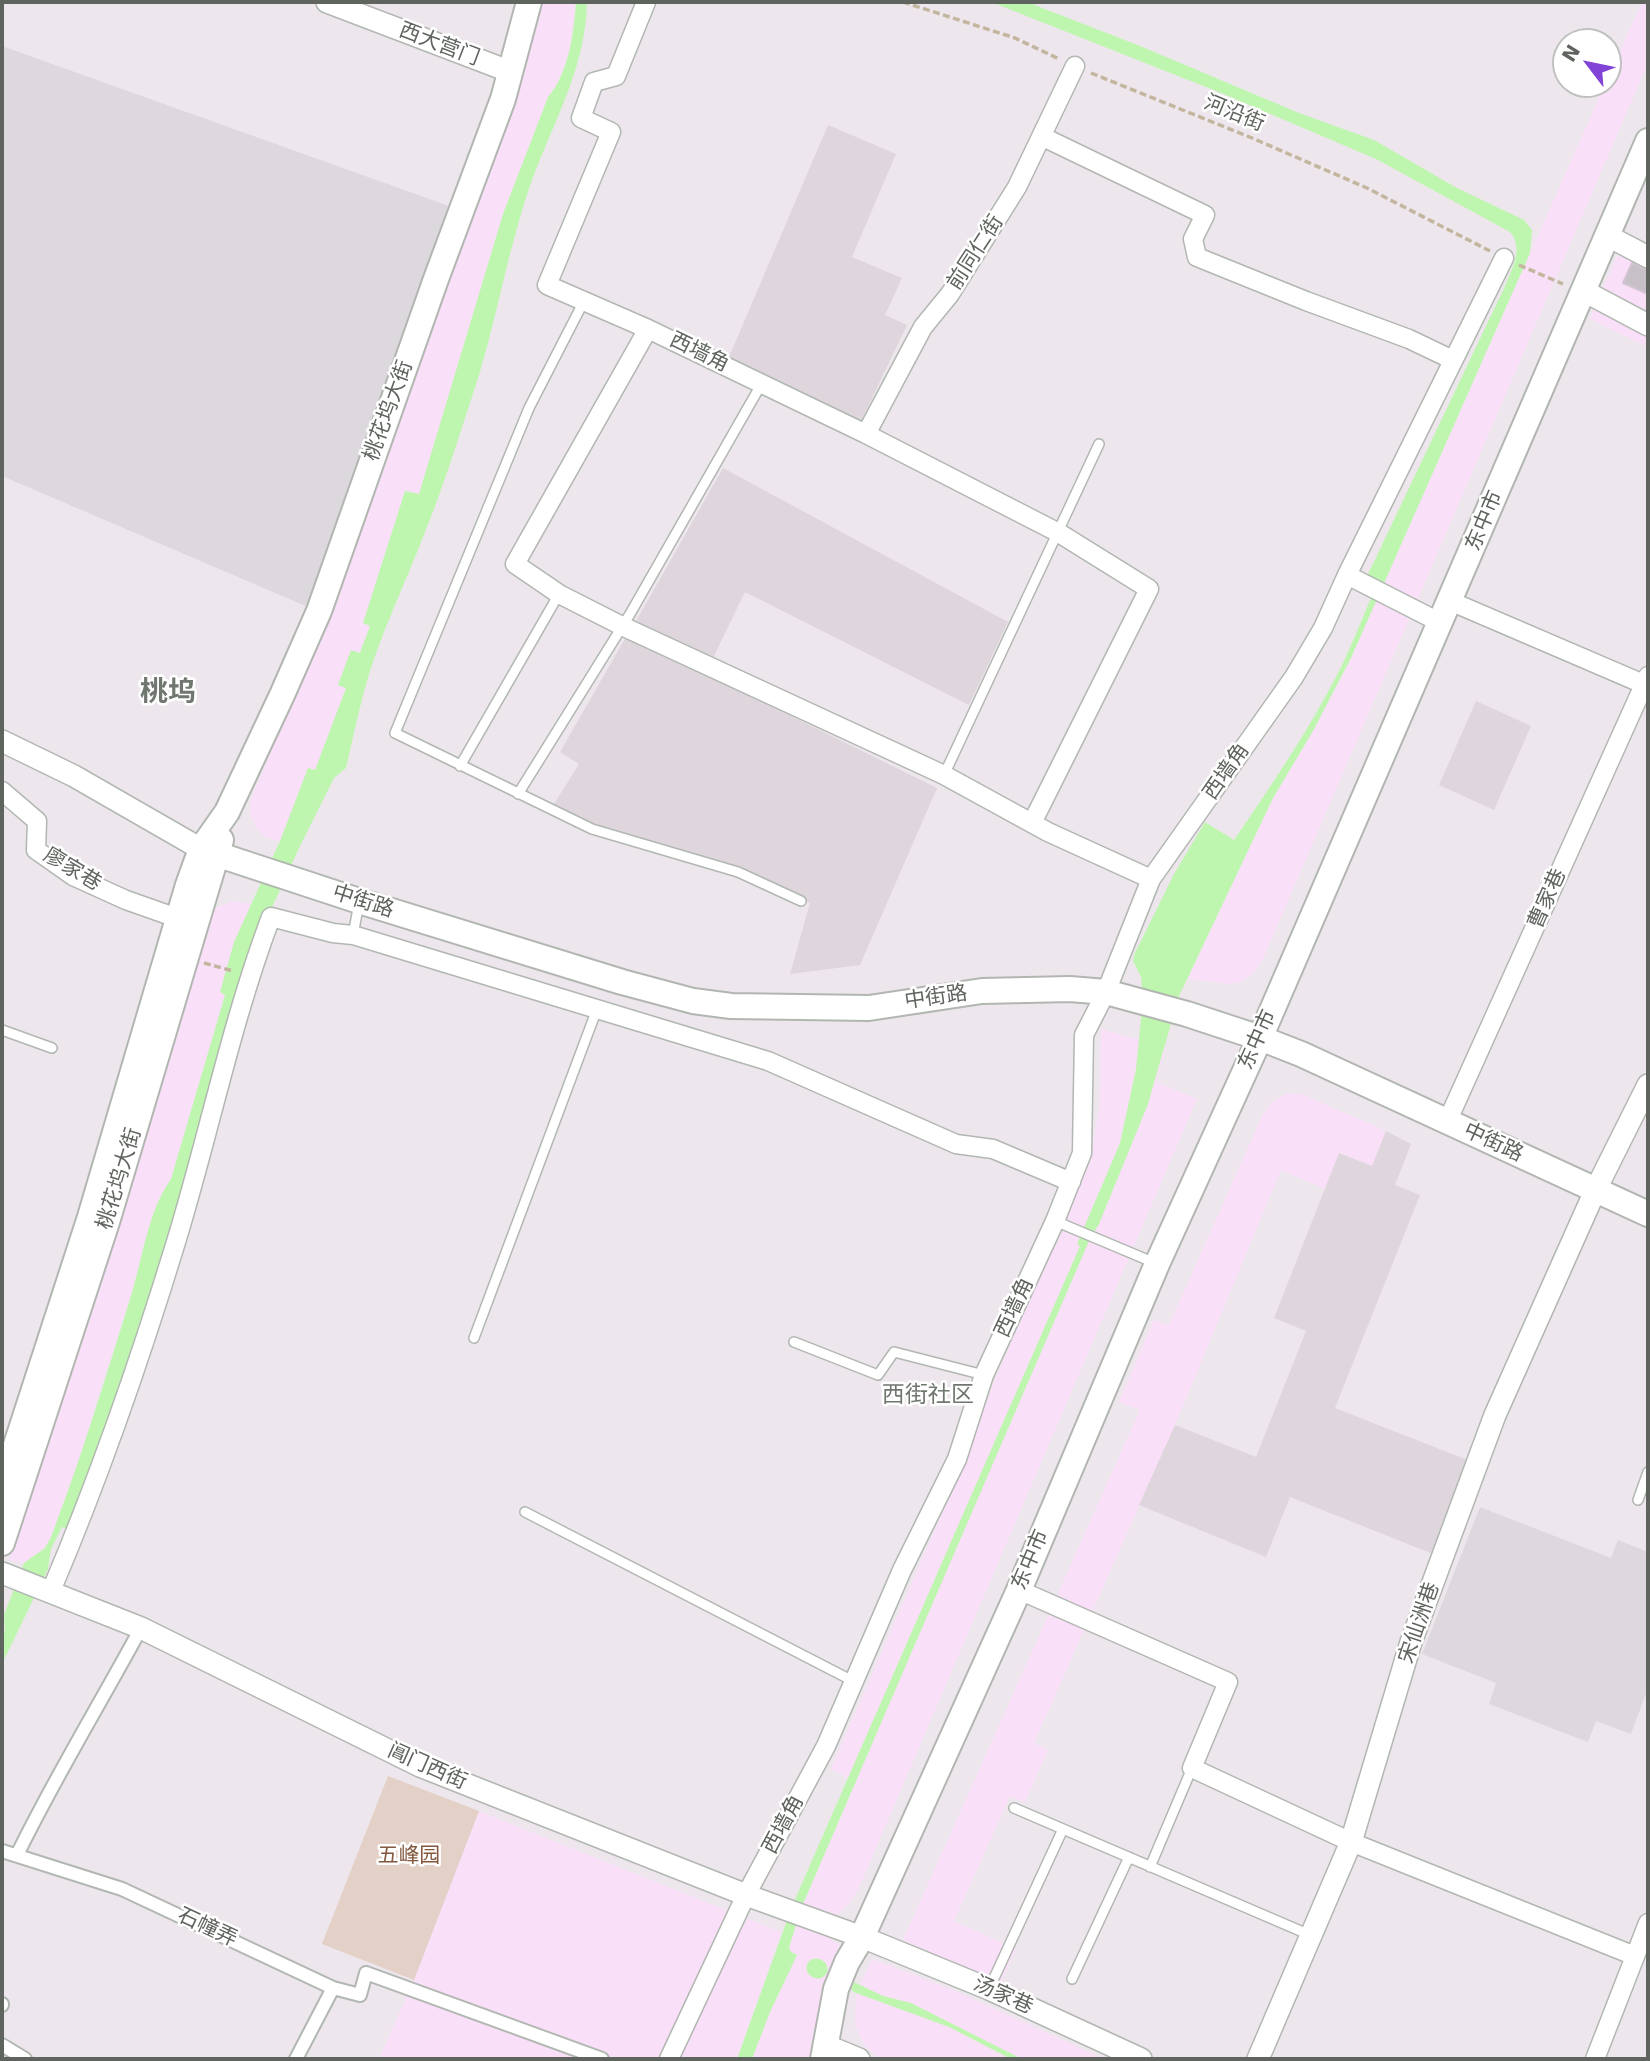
<!DOCTYPE html>
<html>
<head>
<meta charset="utf-8">
<style>
  body { margin:0 }
  #map { position:relative; width:1650px; height:2061px; overflow:hidden; background:#eee6ed; font-family:"DejaVu Sans",sans-serif }
  canvas { display:block }
  .frame { position:absolute; inset:0; border:4px solid #5f655e; pointer-events:none }
  .north { position:absolute; left:1552px; top:28px; width:70px; height:70px; box-sizing:border-box; background:#fff; border:2px solid #bfc1bf; border-radius:50%; rotate:302deg; font-size:19px; font-weight:700; line-height:28px; text-align:center; color:#5f655e }
  .north::after { content:''; display:block; margin:auto; width:24px; height:32px; background:#8144d6; clip-path:polygon(50% 0,100% 100%,50% 72%,0 100%) }
</style>
</head>
<body>
<div id="map">
<canvas width="1650" height="2061"></canvas>
<div class="frame"></div>
<div class="north">N</div>
</div>
<script>
const context = document.querySelector('canvas').getContext('2d');
context.lineJoin = 'round';
function fill(path, color) {
  context.fillStyle = color;
  context.fill(path, 'evenodd');
}
function trace(path, color, width, dash) {
  context.strokeStyle = color;
  context.lineWidth = width;
  context.lineCap = dash ? 'butt' : 'round';
  context.setLineDash(dash || []);
  context.stroke(path);
}
function label(font, color, halo, rows, align = 'center') {
  context.font = font + ' "DejaVu Sans","Noto Sans SC",sans-serif';
  context.lineWidth = 5;
  context.setLineDash([]);
  context.textBaseline = 'middle';
  context.strokeStyle = halo;
  context.fillStyle = color;
  for (const [text, x, y, turn = 0] of rows) {
    context.save();
    context.translate(x, y);
    context.rotate((+turn || 0) * Math.PI / 180);
    context.textAlign = isNaN(turn) ? turn : align;
    if (halo) context.strokeText(text, 0, 0);
    context.fillText(text, 0, 0);
    context.restore();
  }
}
const commercial = new Path2D(`
  M539,2h37l-7,49 -13,37 -8,9 -45,117 -84,280 -14,-2 -42,131 7,2 -11,28 -8,-2 -13,33 9,4 -32,83 -7,-3 -28,73 -17,-5 -6,-8 -7,-14 1,-14 82,-198 84,-241 100,-271 13,-43z
  M1642,2h6v61l-385,896 -10,14 -11,8 -11,3 -43,-5 85,-181 40,-67 38,-73 254,-574h3v-6z
  M1621,247l27,14v86l-58,-28z
  M232,901l21,3 -33,89 5,1 -54,185 -13,20 -27,95 -38,118 -6,27 -36,98 -6,11 -21,15 -15,-3 203,-650z
  M1101,1029l39,11 25,11 -9,31 41,17 -339,791 -11,16 -9,8 -12,2 -15,-5 -8,-7 53,-122 -25,-13 123,-283 41,-106 95,-218 10,-58z
  M1288,1093l16,2 82,36 -14,35 -33,-13 -14,36 -44,-19 -106,255 -141,318 14,7 -23,52 -15,-6 -56,125 62,28 -15,34 -98,-43 237,-530 -21,-8 35,-82 15,5 94,-211 9,-12z
  M479,1811l302,121 -44,127h-358l35,-79z
  M797,1923l31,14 11,9v6l-15,34 -13,73h-59l18,-47 23,-46 -4,-19z
  M872,1959l81,31 151,69h-224l-16,-14 -9,-21 1,-31z`);
const industrial = new Path2D(`
  M2,46l447,160 -141,401 -306,-131z
  M1480,1507l131,51 7,-18 30,12v136l-17,46 -35,-13 -8,21 -99,-38 7,-21 -74,-29z`);
const education = new Path2D(`
  M828,125l68,29 -44,103 50,21 -17,37 22,10 -46,96 -132,-64z
  M723,468l285,154 -39,83 -224,-113 -33,68 -77,-37z
  M627,635l310,153 -77,177 -70,9 20,-71 -261,-91 30,-48 -19,-12z
  M1476,701l55,25 -37,84 -55,-25z
  M1386,1131l25,13 -16,41 25,10 -85,213 135,53 -37,93 -143,-57 -24,60 -127,-52 36,-80 81,32 50,-126 -32,-13 65,-165 33,13z`);
const green = new Path2D(`
  M388,1776l91,35 -65,169 -92,-36z`);
const water = new Path2D(`
  M576,2h11c-1,71 -40,130 -61,196 -21,65 -32,134 -54,199 -15,45 -29,91 -47,135 -17,45 -38,88 -53,133 -11,33 -18,69 -26,103l-12,10 -34,68 -36,79 -91,315 -104,290 -7,-3 -11,22 -3,20 -46,95v-25l3,-9 -1,-15 20,-52 21,-15 6,-11c30,-79 55,-160 80,-241 12,-39 16,-82 40,-117l54,-184 -5,-3 14,-50 46,-101 28,-73 7,2 31,-82 -8,-3 13,-35 9,3 10,-27 -7,-3 42,-132 14,3 84,-280 45,-117c21,-24 26,-64 28,-95z
  M991,2h36l113,44 159,67 75,27 83,48 67,32 8,10 -2,23 -179,405 -38,73 -40,67 -94,198 -31,108 -49,120 -10,17 -286,663 -14,43 2,5 6,3 -27,57 -18,47h-15l56,-155 287,-658 -3,-2 43,-101 16,-74 7,-70 -2,-22 -8,-16 1,-6 40,-81 31,-52 29,18c37,-54 73,-107 103,-165 13,-25 23,-52 35,-79l-12,-5 145,-305c7,-17 19,-38 5,-54l-134,-73 -155,-66z
  M854,1982l29,14 28,7 111,56h-11l-62,-32 -93,-34 -5,-3z`);
const canal = new Path2D(`
  M816,1968l2,1`);
const building = new Path2D(`
  M1632,263l16,7v24l-25,-11z`);
const path = new Path2D(`
  M903,2l112,36 44,21
  M1091,73l161,65 115,50 123,63
  M1519,265l44,19
  M204,963l29,8`);
const service = new Path2D(`
  M584,301l-55,107 -134,325 197,96 146,43 63,29
  M460,766l99,-172
  M944,775l155,-331
  M518,794l112,-180 132,-231
  M353,935l6,-32
  M2,1030l50,18
  M1055,1221l100,42
  M474,1338l123,-329
  M794,1342l84,33 16,-23 90,23
  M1638,1500l10,-28
  M525,1512l328,169
  M1014,1808l296,127
  M1150,1867l42,-99
  M1072,1979l57,-122
  M989,1989l74,-160`);
const pedestrian = new Path2D(`
  M2,1851l120,38 211,99 27,7 6,-22 236,86
  M17,1855c38,-78 83,-151 124,-227
  M2,2004v1
  M2,2045l23,14
  M296,2059l37,-71`);
const minor = new Path2D(`
  M646,2l-30,74 -22,6 -13,36 30,14 -64,153 101,44 218,105 193,99 90,56 -117,234
  M1043,137l162,78 -12,24 4,18 109,44 103,38 44,21
  M648,329l-133,235 44,30 63,32 322,149 104,57 103,47
  M866,434l57,-107 27,-33 67,-107 58,-121
  M1347,575l157,-317
  M1450,601l198,85
  M2,791l35,30 -1,29 37,26 53,24 51,18
  M1447,1122l201,-446
  M1019,1590l209,92 -36,86 159,74 284,114
  M51,1591c48,-113 89,-231 125,-349 33,-108 55,-219 95,-325l62,16 20,2 415,126 188,83 37,5 78,33
  M669,2059l77,-164 80,-149 76,-176 55,-111 27,-84 71,-154 27,-68 2,-118 22,-43 45,-113 143,-202 29,-49 24,-53 94,48
  M1595,2059l53,-136`);
const tertiary = new Path2D(`
  M327,2l184,70
  M1608,236l40,21
  M1584,291l64,34
  M2,741l72,35 127,73
  M2,1573l139,55 279,138 326,129 116,42 127,52 152,70
  M825,2045l34,14
  M1258,2059l93,-217 60,-200 84,-227 100,-224 53,-106`);
const secondary = new Path2D(`
  M201,849l158,52 263,81 71,19 38,5 138,2 113,-17 88,-2 36,3 81,22 73,24 41,16 347,160
  M2,1488l88,-271 98,-332 13,-36 26,-37 55,-117 37,-84 117,-332 67,-180 26,-97
  M2,1543l105,-321 114,-382
  M823,2059l13,-70 11,-27 15,-25 157,-347 138,-326 103,-226 388,-897`);
const streetNames = [
  ["西大营门",439,45,21],
  ["河沿街",1234,114,22],
  ["前同仁街",976,253,-57],
  ["西墙角",699,353,26],
  ["桃花坞大街",389,411,-70],
  ["东中市",1485,521,-67],
  ["西墙角",1227,772,-55],
  ["廖家巷",72,870,31],
  ["曹家巷",1548,899,-66],
  ["中街路",363,902,18],
  ["中街路",936,998,-8],
  ["东中市",1258,1040,-66],
  ["中街路",1493,1143,25],
  ["桃花坞大街",120,1179,-73],
  ["西墙角",1015,1308,-65],
  ["东中市",1031,1560,-67],
  ["宋仙洲巷",1420,1623,-71],
  ["阊门西街",427,1767,24],
  ["西墙角",784,1825,-62],
  ["石幢弄",207,1928,25],
  ["汤家巷",1003,1996,24]
];
const parkNames = [
  ["五峰园",409,1857]
];
const neighbourhoodNames = [
  ["西街社区",928,1396]
];
const districtNames = [
  ["桃坞",168,694]
];
fill(commercial, '#fadff8');
fill(industrial, '#ddd8dd');
fill(education, '#ded5dd');
fill(green, '#e3d0c6');
fill(water, '#bff6af');
trace(canal, '#bff6af', 19);
fill(building, '#c7c1c7');
trace(building, '#d2c5d2', 2);
trace(service, '#b1b7b1', 12);
trace(pedestrian, '#b1b7b1', 16);
trace(minor, '#b1b7b1', 21);
trace(tertiary, '#b1b7b1', 24);
trace(secondary, '#b1b7b0', 28);
trace(path, '#c3b69f', 3.5, [7, 3.5]);
trace(service, '#fff', 9);
trace(pedestrian, '#fff', 12);
trace(minor, '#fff', 18);
trace(tertiary, '#fff', 21);
trace(secondary, '#fff', 24);
label('21px', '#5f655e', '#fff', streetNames);
label('21px', '#82593f', '#fff', parkNames);
label('23px', '#70776f', '#fff', neighbourhoodNames);
label('bold 28px', '#70776f', '#fff', districtNames);
</script>
</body>
</html>
